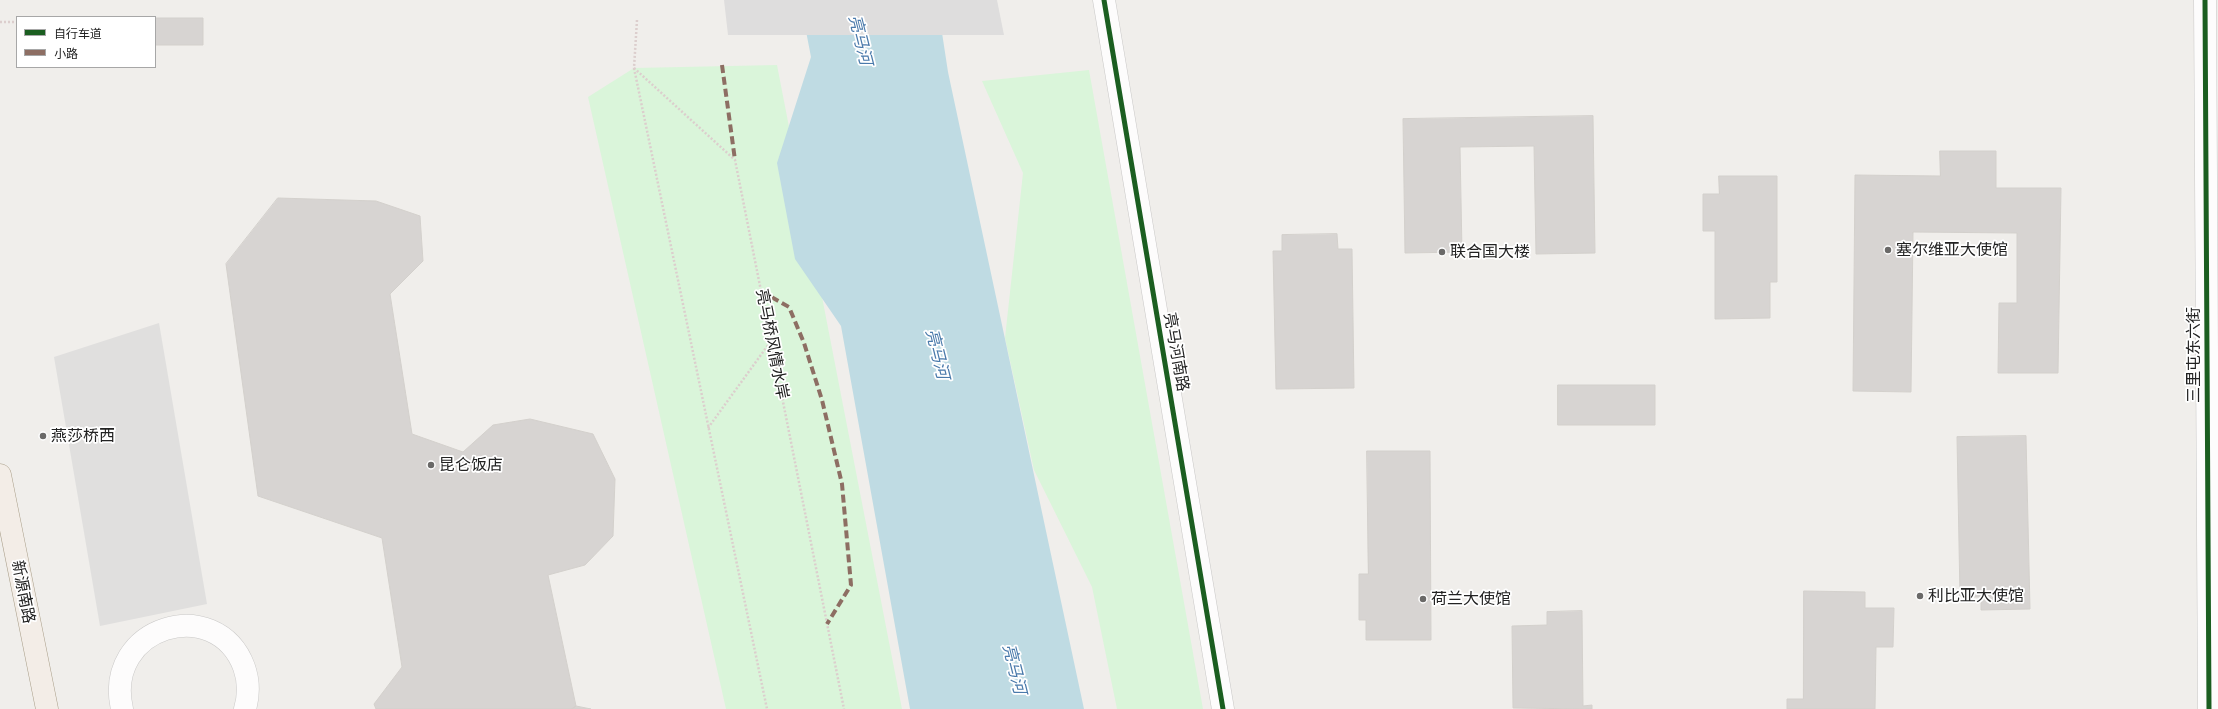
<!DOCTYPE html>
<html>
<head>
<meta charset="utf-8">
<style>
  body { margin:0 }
  #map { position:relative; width:2218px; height:709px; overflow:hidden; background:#f0eeeb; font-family:"Alegreya Sans","Noto Sans SC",sans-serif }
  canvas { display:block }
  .legend { position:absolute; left:16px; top:16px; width:140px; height:52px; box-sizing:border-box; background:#fff; border:1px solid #a7a7a7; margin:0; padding:5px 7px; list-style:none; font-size:12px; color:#222 }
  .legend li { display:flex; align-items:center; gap:8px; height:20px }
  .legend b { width:20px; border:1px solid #a7a7a7 }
</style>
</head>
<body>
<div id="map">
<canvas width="2218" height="709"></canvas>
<ul class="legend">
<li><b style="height:5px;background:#1b5e20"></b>自行车道</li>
<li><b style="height:5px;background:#8d6e63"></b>小路</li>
</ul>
</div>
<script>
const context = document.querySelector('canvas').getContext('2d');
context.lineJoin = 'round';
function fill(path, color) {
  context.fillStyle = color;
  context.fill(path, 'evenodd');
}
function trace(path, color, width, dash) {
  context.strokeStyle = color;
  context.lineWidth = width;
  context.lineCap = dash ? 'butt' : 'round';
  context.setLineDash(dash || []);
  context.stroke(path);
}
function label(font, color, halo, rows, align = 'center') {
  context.font = font + ' "Alegreya Sans","Noto Sans SC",sans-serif';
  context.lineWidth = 3.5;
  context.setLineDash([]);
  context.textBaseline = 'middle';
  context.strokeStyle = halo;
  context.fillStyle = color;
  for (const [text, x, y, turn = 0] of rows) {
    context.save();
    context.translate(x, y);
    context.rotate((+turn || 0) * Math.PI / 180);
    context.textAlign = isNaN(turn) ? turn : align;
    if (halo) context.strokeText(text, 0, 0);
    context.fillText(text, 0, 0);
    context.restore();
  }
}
const park = new Path2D(`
  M777,65l125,644h-176l-138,-612 46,-29z
  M1089,70l114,639h-86l-25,-122 -58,-117 -29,-132 18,-165 -41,-92z`);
const parking = new Path2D(`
  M159,323l48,281 -107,22 -46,-269z`);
const water = new Path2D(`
  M800,0h137l11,72 136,637h-174l-69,-383 -46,-67 -18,-96 34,-106z`);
const pier = new Path2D(`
  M724,0h273l7,35h-276z`);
const building = new Path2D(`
  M155,18h48v27h-48z
  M1593,116l2,137 -59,1 -2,-108 -74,1 2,105 -57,1 -2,-134z
  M1940,151h56v37h65l-3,185h-60l1,-70h18v-70l-104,-1 -2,160 -58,-1 2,-216 85,1z
  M1719,176h58v106h-7v36l-55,1v-88h-12v-37h16z
  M278,198l98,3 44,15 3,45 -33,33 22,140 51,18 30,-27 37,-6 63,15 22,45 -2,57 -28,29 -37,10 28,131 -4,3h-196l-2,-5 28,-37 -20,-129 -124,-42 -32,-232z
  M1337,234l1,15h14l2,139 -78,1 -3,-138h9v-16z
  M1558,385h97v40h-97z
  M2026,436l4,173 -49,1v-13h-21l-3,-160z
  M1367,451h63l1,189h-65v-20h-7v-46h9z
  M1804,591l61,1v16h29l-1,39h-17l-1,62h-88v-10h16z
  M1582,611l1,95 9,-1v4l-79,-1 -1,-82 35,-1v-13z
  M576,706l15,3h-19z`);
const path = new Path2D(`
  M637,20l-3,48 101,92 109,549
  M0,22h17
  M634,68l133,641
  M708,428l63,-87`);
const minor = new Path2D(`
  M1104,0l119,709
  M2205,0l4,709
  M122,709c-19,-83 94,-116 122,-42 5,14 5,28 1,42`);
const major = new Path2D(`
  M0,475l47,234`);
const quiet = new Path2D(`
  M722,65l13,95
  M761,291l28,16 15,36 18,57 20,84 9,101 -24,39`);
const cycleway = new Path2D(`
  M1104,0l119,709
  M2205,0l4,709`);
const markers = [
  [1888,250,4,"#6a6968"],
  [1442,252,4,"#6a6968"],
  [43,436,4,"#6a6968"],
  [431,465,4,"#6a6968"],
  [1920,596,4,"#6a6968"],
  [1423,599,4,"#6a6968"]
];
const poiNames = [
  ["塞尔维亚大使馆",1896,250],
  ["联合国大楼",1450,252],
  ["燕莎桥西",51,436],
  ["昆仑饭店",439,465],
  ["利比亚大使馆",1928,596],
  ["荷兰大使馆",1431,599]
];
const streetNames = [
  ["亮马桥风情水岸",772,344,79],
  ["亮马河南路",1176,352,80],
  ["三里屯东六街",2194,355,-90],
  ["新源南路",23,592,79]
];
const waterNames = [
  ["亮马河",860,40,76],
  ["亮马河",937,354,76],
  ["亮马河",1014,669,76]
];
fill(park, '#daf5da');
fill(parking, '#e0dfde');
fill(water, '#bfdbe3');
fill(pier, '#dedddd');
fill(building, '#d7d4d2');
trace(building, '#d3d0cc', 1);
trace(minor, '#c9c8c7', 23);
trace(major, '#a79c86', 23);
trace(path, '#dccecd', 2.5, [2, 2]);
trace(minor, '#fdfcfc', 22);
trace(major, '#f3ede7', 22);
trace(quiet, '#8d6e63', 4, [8, 4]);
trace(cycleway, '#1b5e20', 5);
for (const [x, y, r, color] of markers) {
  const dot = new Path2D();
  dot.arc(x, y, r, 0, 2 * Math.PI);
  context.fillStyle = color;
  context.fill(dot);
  trace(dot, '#fff', 1.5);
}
label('16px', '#222', '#fff', poiNames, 'left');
label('16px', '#222', '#fff', streetNames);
label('italic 17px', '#4a7aab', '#fff', waterNames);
</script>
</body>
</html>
